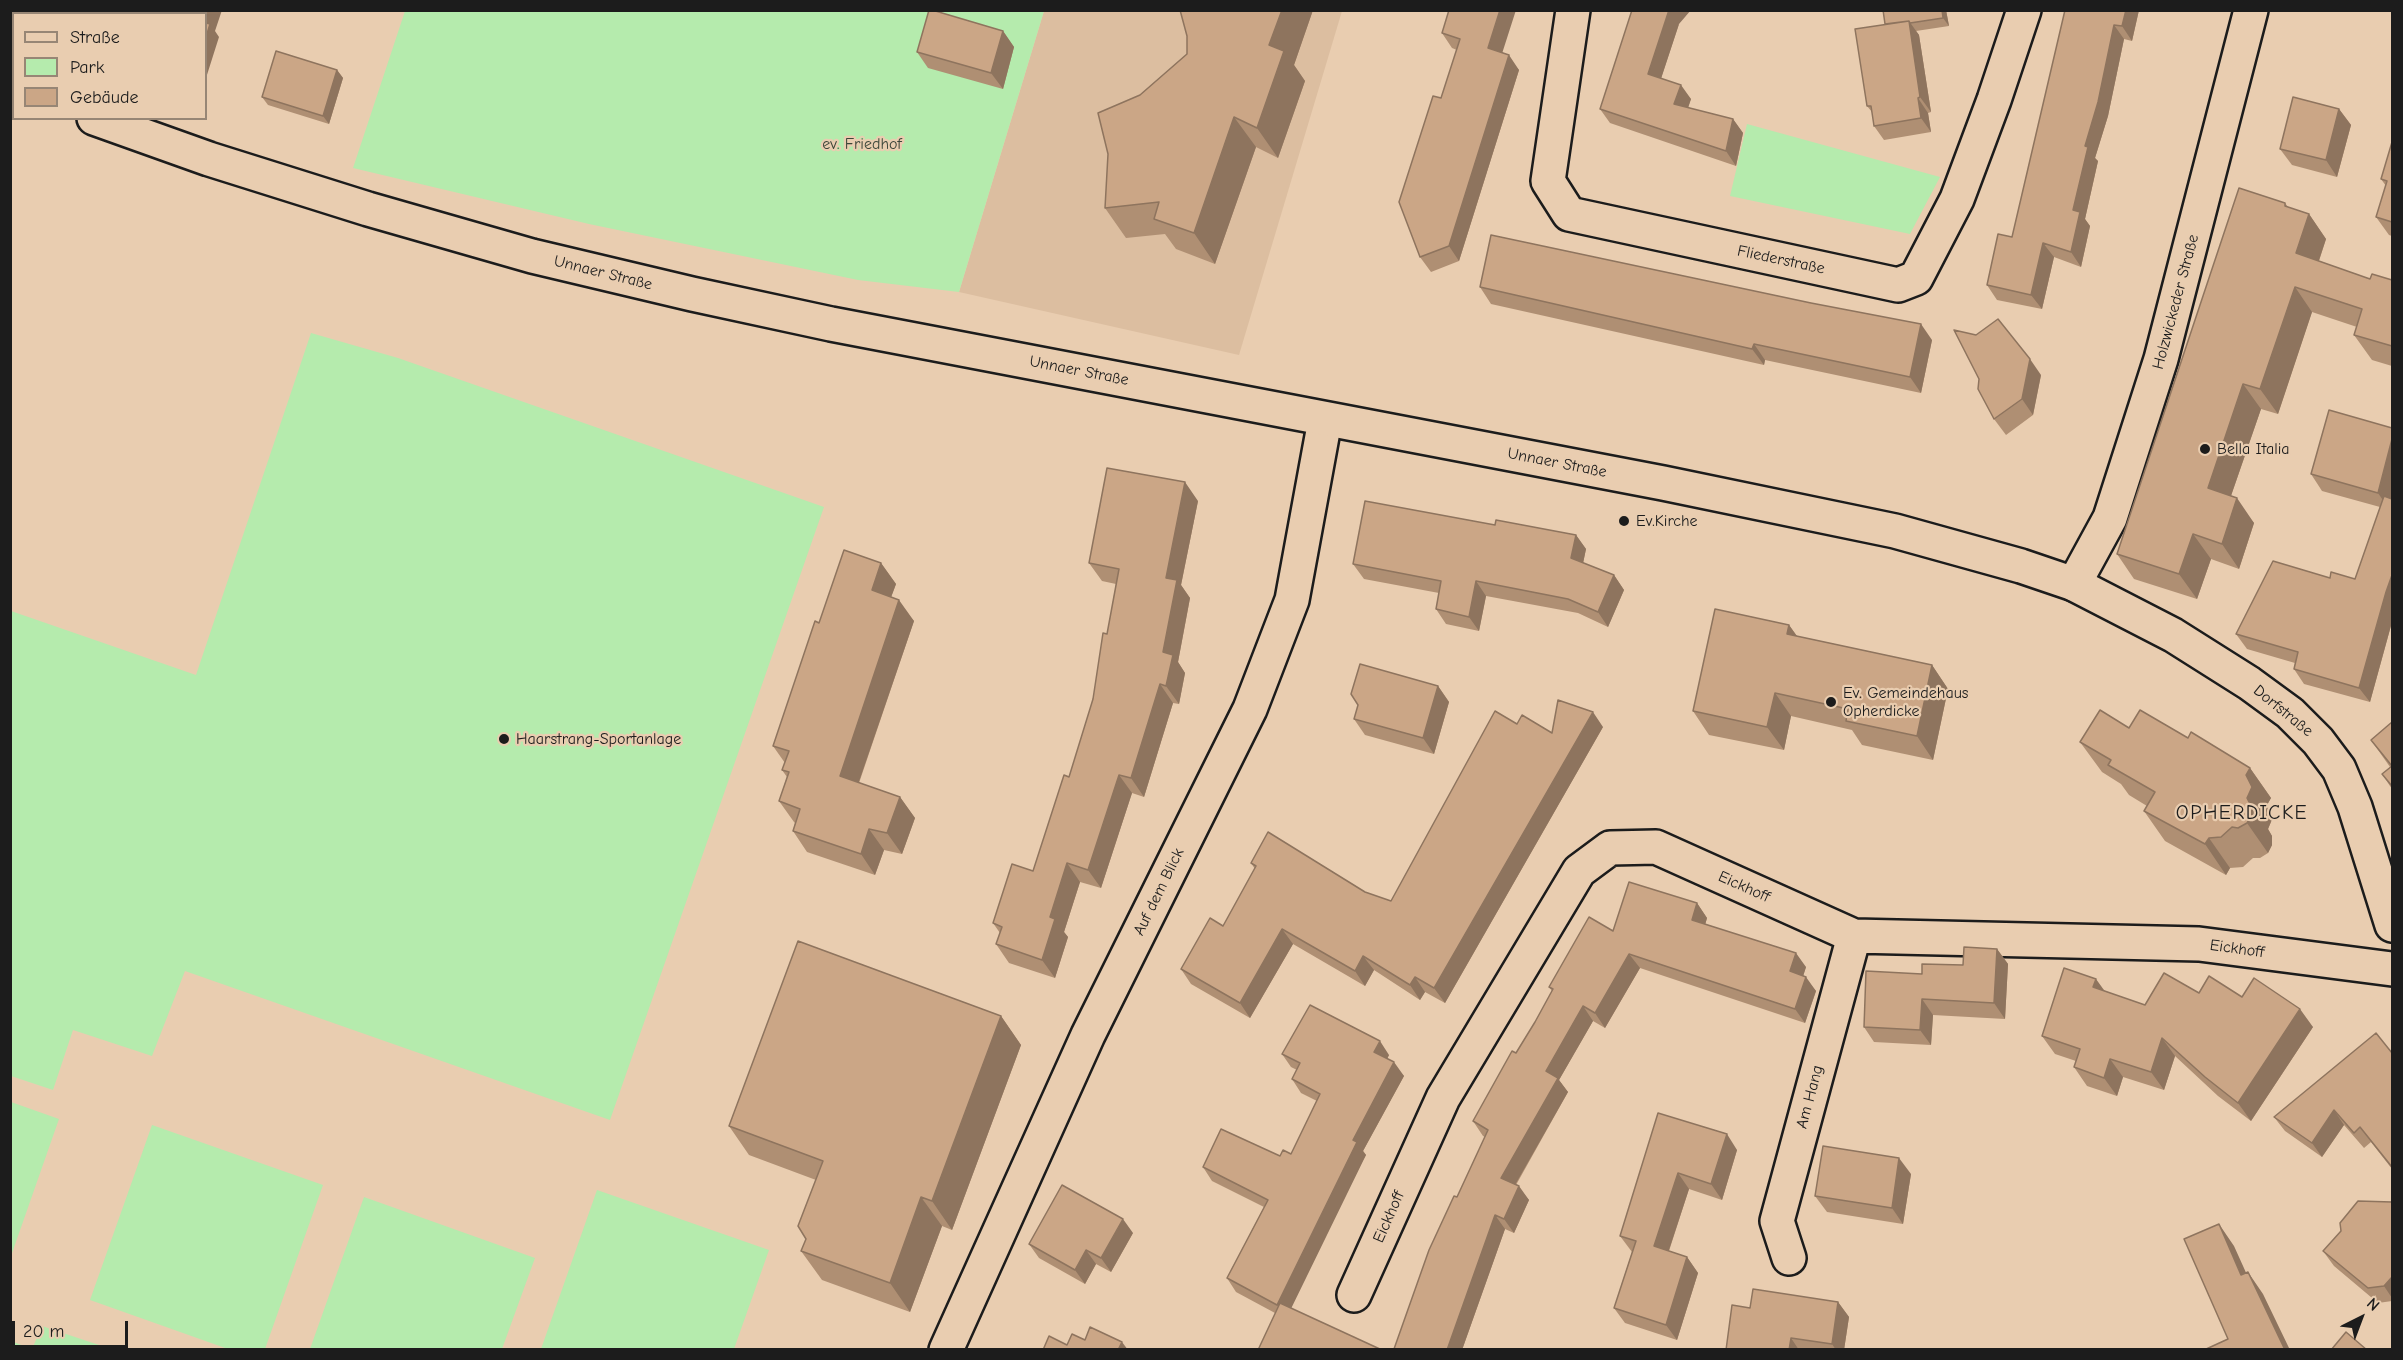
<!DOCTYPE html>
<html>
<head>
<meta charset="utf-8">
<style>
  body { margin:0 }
  #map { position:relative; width:2403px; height:1360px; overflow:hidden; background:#e9cdb0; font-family:"Comic Neue",sans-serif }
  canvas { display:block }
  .frame { position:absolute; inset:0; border:12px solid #1c1c1c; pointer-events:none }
  .legend { position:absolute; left:12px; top:12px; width:195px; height:108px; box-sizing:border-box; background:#e9cdb0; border:2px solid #978675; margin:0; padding:8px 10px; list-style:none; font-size:18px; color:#1c1c1c }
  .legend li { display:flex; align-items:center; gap:12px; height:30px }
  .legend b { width:30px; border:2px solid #978675 }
  .north { position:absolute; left:2331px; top:1288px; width:60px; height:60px; -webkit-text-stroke:4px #e9cdb0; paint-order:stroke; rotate:42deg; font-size:16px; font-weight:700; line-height:24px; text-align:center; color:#1c1c1c }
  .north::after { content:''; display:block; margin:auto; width:21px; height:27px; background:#1c1c1c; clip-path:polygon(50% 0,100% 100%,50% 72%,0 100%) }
  .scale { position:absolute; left:12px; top:1321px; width:116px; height:27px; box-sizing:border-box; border:3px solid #1c1c1c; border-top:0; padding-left:8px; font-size:18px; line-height:21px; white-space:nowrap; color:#1c1c1c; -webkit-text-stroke:4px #e9cdb0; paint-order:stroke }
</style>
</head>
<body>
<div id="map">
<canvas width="2403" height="1360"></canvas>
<div class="frame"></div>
<ul class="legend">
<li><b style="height:8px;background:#e9cdb0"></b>Straße</li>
<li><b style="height:16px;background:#b5ebad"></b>Park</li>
<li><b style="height:16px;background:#cba686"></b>Gebäude</li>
</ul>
<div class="north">N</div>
<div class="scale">20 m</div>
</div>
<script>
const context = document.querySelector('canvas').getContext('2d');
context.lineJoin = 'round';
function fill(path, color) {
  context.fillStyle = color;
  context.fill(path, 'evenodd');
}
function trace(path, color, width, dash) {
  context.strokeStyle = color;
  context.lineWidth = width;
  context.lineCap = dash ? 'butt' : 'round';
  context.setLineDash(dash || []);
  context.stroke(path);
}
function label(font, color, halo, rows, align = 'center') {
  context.font = font + ' "Comic Neue",sans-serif';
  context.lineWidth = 4.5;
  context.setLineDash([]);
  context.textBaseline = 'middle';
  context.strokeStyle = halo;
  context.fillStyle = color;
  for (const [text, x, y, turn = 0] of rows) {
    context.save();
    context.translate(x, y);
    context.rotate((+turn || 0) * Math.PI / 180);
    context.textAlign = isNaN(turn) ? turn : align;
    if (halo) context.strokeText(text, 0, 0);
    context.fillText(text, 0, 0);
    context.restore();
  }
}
const built = new Path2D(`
  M1044,11h298l-103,344 -280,-63z`);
const green = new Path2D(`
  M405,11h639l-85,281 -101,-12 -269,-56 -236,-56z
  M1747,124l193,53 -30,57 -180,-38z
  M311,333l87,25 426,149 -214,613 -425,-149 -33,85 -79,-26 -20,60 -42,-14v-465l185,64z
  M11,1102l48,17 -48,137 -1,-154z
  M152,1125l171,60 -58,164h-37l-138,-49z
  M597,1190l172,60 -35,99h-193z
  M364,1197l171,61 -33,91h-192z
  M42,1326l69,23h-100v-8l21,8z`);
const minor = new Path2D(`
  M1573,10l-25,171 21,33 329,71 18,-7 41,-79 37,-99 30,-90
  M87,14l1,-4
  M2074,584l36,-66 51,-159 90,-349
  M1789,1258l-12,-37 77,-285
  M1354,1295l89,-197 136,-227 31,-23 46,-1 198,89 345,8 193,25
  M946,1350l142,-315 162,-326 42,-109 33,-180`);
const major = new Path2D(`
  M10,86l4,2
  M94,118l115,41 159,50 164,47 160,38 139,30 832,159 232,48 126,35 53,18 99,51 76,48 41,30 28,28 21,28 16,38 37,118`);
const wall = new Path2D(`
  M1180,10h133l-19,55 11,16 -27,77 -22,-11 -41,117 -39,-15 -11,-15 -39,4 -21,-30 35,-113 47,-41v-18z
  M1883,10h63l3,16 -33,5 3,4 12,77 -3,1 3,19 -47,8 -10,-14 -2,-14 -5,-6 18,-82z
  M2065,10h74l-7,31 -8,-2 -16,77 -13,42 3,3 -13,58 5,7 -9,41 -27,-10 -12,52 -45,-9 -10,-15 25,-48z
  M1679,24l-18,54 30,21 -3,9 45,11 10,14 -7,33 -126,-43 -10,-14z
  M1003,31l11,16 -11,42 -75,-21 -11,-16z
  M1442,33l60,20 17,17 -60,191 -28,11 -11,-15 21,-159 16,-48 -5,-2z
  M337,70l6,8 -14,46 -61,-19 -6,-8z
  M2339,109l12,16 -14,52 -45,-12 -12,-16z
  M2392,142v94l-3,-1 -13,-18 10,-31 -5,-7z
  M2285,203l3,4 21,7 17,25 -7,22 51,18 22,1v86l-20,-6 -18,-25 3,-8 -45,-15 -34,102 -17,-5 -30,87 23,27 -15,46 -28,-10 -14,40 -63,-20 -17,-25z
  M1480,287l452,53 -11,53 -156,-33 -1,5 -273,-61z
  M2041,375l-8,40 -27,20 -12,-16z
  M2329,410l63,89v123l-22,80 -66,-18 -10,-15 1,-6 -48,-14 -11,-15 94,-56 25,1 25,-72 -58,-16 -11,-17z
  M1198,501l-17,84 9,13 -12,64 7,11 -6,31 -6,-1 -29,94 -12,-4 -31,95 -21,-6 -16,50 4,5 -13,41 -46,-15 -13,-19 4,-11 -7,-10 40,-52 36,-94 24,-78 14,-65 9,-50 -14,-3 -13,-18z
  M1495,525l81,10 10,14 -3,14 31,12 10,15 -16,37 -30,-14 -92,-17 -7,35 -33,-7 -10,-15 3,-16 -75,-14 -11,-15z
  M881,563l15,21 -5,13 23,24 -55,162 41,14 15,21 -13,36 -18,-4 -9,25 -68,-23 -14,-21 2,-8 -1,-1 -15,-21 8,-24 -5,-7 3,-7 -12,-17 46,-123z
  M1789,625l8,11 135,29 16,24 -15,71 -71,-15 -10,-15 -61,-14 -7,34 -75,-15 -16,-24z
  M1438,686l11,16 -15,52 -69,-19 -11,-16z
  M2392,722v67l-10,-15 8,-7 -19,-27z
  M1517,724l35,9 51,-6 -158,276 -20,-11 -5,8 -46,-30 -9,16 -72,-42 -43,74 -59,-34 -10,-15 42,-43 32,-57 -4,-6 140,38z
  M2129,728l59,10 62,30 21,30 -4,7 6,12 -5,12 4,7v9l-4,8 -8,5h-7l-10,9 -13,1 -4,7 -61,-34 -21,-30 3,-5 -18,-11 -8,-11 -19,-12 -22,-30z
  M1697,903l10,15 -2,7 101,42 -3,9 13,15 -11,32 -165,-55 -35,60 -12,-7 -34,59 9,12 -52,93 13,15 -15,33 -9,-4 -43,121h-64l59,-153 28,-60 -2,-1 -10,-15 62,-99 17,-31 -3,-4 64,-56z
  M1997,949l11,15 -3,55 -72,-4 -2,30 -57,-3 -10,-15 58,-53 41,-9z
  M2104,991l41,14 54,-12 43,4 71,30 -62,94 -33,-25 -43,-40 -11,34 -41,-13 -6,19 -30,-10 -13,-19 2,-6 -21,-7 -13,-18z
  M1001,1016l20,29 -69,185 -10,-4 -32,86 -88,-32 -21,-29 5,-12 10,-59 -67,-25 -20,-29z
  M2392,1053v116l-21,-27 -7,6 -20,-23 -22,32 -37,-26 -11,-14z
  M1282,1054l107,1 -2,4 17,17 -41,75 3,4 -91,158 -39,-21 -9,-14 37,-71 -52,-26 -9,-14 88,-13 26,-53 -16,-8 -9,-14 5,-9 -6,-3z
  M1658,1113l79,37 -15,50 -33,-11 -20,62 18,6 11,16 -21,67 -52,-17 -11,-15 18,-56 -12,-16z
  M1911,1174l-8,50 -76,-12 -12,-16z
  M2392,1202v99l-14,2 -44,-37 -11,-15z
  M1133,1233l-22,39 -15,-8 -11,20 -46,-26 -10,-14z
  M1838,1302l11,15 -5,33h-118l24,-42z`);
const shadedWall = new Path2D(`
  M208,10h14l-7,21 4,6 -13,41v-60z
  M1282,10h31l-19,55 11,16 -27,77 -21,-30 12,-83z
  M1500,10h16l-17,53 -11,-15z
  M1669,10h22l-12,14 -21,64 -10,-14z
  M1942,10h4l3,16 -6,-8z
  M2126,10h13l-7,31 -10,-15z
  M1909,21l10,14 12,77 -11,-15z
  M2114,25l10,14 -16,77 -13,42 3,3 -13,58 5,7 -9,41 -10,-15 2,-42 12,-64z
  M1003,31l11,16 -11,42 -12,-16z
  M1509,55l10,15 -60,191 -10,-15z
  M337,70l6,8 -14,46 -6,-8z
  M1681,85l10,14 -7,20 -10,-15z
  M1918,98l10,15 3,19 -10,-14z
  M2339,109l12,16 -14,52 -11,-17z
  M1234,117l22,30 -41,117 -21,-31z
  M1733,119l10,14 -7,33 -10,-15z
  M2309,214l17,25 -13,39 -17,-25z
  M2043,243l11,14 -12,52 -11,-14z
  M2295,287l17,25 -34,102 -18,-25z
  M1921,324l11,16 -11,53 -11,-16z
  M1754,344l11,16 -1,5 -12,-16z
  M2030,359l11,16 -8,40 -11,-16z
  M2243,384l18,25 -36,104 -17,-25z
  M2392,439v57l-3,13 -11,-16z
  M1185,482l13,19 -17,84 9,13 -12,64 7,11 -6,31 -13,-18 -3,-34 3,-74z
  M2237,498l17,25 -15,46 -17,-25z
  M2193,534l18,25 -14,40 -18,-25z
  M1576,535l10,14 -5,24 -10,-15z
  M881,563l15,21 -10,27 -14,-21z
  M1614,575l10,15 -16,37 -10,-15z
  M2392,575v47l-22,80 -11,-14 27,-96z
  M1476,581l10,15 -7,35 -10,-14z
  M899,600l15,21 -60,175 -14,-20z
  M1789,625l17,24 -19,-15z
  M1932,665l16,24 -15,71 -16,-24z
  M1160,684l13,19 -29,94 -13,-19z
  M1438,686l11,16 -15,52 -11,-16z
  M1775,693l16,23 -7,34 -17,-23z
  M1593,712l10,15 -158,276 -11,-15z
  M2250,768l21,30 -4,7 6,12 -5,12 4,7v9l-4,8 -21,-30 -1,-48z
  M1119,775l13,18 -31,95 -13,-18z
  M900,797l15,21 -13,36 -15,-21z
  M869,829l15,21 -9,25 -14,-21z
  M2209,838l21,30 -4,7 -21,-31z
  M1067,863l13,19 -16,50 4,5 -13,41 -13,-18 8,-43z
  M1697,903l10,15 -5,17 -10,-15z
  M1282,929l11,15 -43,74 -10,-15z
  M1997,949l11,15 -3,55 -11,-16z
  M1796,953l10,14 -6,19 -10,-15z
  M1629,954l11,14 -35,60 -10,-15z
  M1363,956l11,14 -9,16 -10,-15z
  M1415,977l10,15 -5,8 -10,-15z
  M1806,977l10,14 -11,32 -10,-14z
  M2096,979l13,18 -16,-10z
  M1922,999l11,16 -2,30 -11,-15z
  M1583,1006l10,15 -34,59 9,12 -57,100 -10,-14 45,-107z
  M2300,1009l13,18 -62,94 -13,-18z
  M1001,1016l20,29 -69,185 -20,-29z
  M2162,1038l13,18 -11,34 -13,-18z
  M1380,1041l9,14 -5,10 -10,-13z
  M2110,1059l13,18 -6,19 -13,-18z
  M1394,1062l10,14 -41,75 3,4 -80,164 -9,-14 76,-165z
  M2334,1110l10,15 -22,32 -10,-14z
  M1727,1134l10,16 -15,50 -11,-16z
  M1899,1158l12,16 -8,50 -11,-16z
  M1678,1173l11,16 -24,73 -11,-16z
  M1519,1186l10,14 -15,33 -10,-14z
  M921,1197l21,29 -32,86 -20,-29z
  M1495,1215l10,14 -43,121h-15z
  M1123,1219l10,14 -22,39 -10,-14z
  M2219,1224l15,22 23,51 -16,-22z
  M1086,1250l10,14 -11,20 -10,-14z
  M1687,1257l11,16 -21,67 -11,-15z
  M2248,1272l15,22 27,56h-5z
  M2392,1277v21l-8,-12z
  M1838,1302l11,15 -5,33h-8l-4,-6z
  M1791,1338l8,12h-10z
  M1122,1342l6,8h-10z`);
const building = new Path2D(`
  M148,10h60l-2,8v-4h-59z
  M929,10h3l71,21 -12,42 -74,-21z
  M1180,10h102l-13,35 15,6 -27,77 -23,-11 -40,116 -40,-14 5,-17 -54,6 3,-54 -10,-41 42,-18 47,-41v-18z
  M1449,10h51l-12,38 21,7 -60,191 -29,11 -21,-55 34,-106 8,2 19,-59 -18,-6z
  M1632,10h37l-21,64 33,11 -7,19 59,15 -7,32 -126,-42z
  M1883,10h59l1,8 -33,5 -1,-2 -24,3z
  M2065,10h61l-4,16 -8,-1 -16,77 -13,44 3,1 -15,63 7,2 -9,40 -28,-9 -12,52 -44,-10 11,-51 14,3z
  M1909,21l11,76 -2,1 3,20 -47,8 -3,-20h-4l-12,-77z
  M206,23l4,1 -4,13z
  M276,51l61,19 -14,46 -61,-19z
  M2293,97l46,12 -13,51 -46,-11z
  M2392,142v80l-16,-5 11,-36 -6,-2z
  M2239,188l46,15v3l24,8 -13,39 74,26 2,-5 20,6v66l-38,-11 8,-26 -67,-22 -35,102 -17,-5 -35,104 29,10 -15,46 -29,-10 -14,40 -62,-20z
  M1491,235l320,68 110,21 -11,53 -156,-33 -2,5 -272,-62z
  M1998,319l32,40 -8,40 -28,20 -16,-30 1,-10 -25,-49 22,5z
  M2329,410l63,18v11l-14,54 -67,-19z
  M1107,468l78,14 -19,96 11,2 -14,72 10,3 -7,31 -6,-2 -29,94 -12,-3 -31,95 -21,-7 -17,54 5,2 -13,41 -46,-16 6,-17 -9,-4 19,-59 21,7 31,-96 5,2 24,-78 10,-66 4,1 12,-65 -30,-6z
  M2384,496l8,3v76l-6,17 -27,96 -65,-19 4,-17 -62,-18 37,-73 57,17 1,-6 24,7z
  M1365,501l130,24 1,-5 80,15 -5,23 43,17 -16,37 -30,-13 -92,-18 -7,36 -33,-8 5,-28 -88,-17z
  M844,550l37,13 -9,27 27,10 -59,176 60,21 -13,36 -18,-4 -8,25 -68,-23 7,-22 -21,-8 10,-29 -7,-2 7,-19 -16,-5 42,-125 4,2z
  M1715,609l74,16 -2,9 145,31 -15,71 -71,-15 2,-12 -73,-16 -8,34 -74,-16z
  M1360,664l78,22 -15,52 -69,-19 4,-14 -7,-11z
  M1558,700l35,12 -159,276 -19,-11 -5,8 -47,-29 -8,15 -73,-42 -42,74 -59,-34 29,-51 13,8 33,-60 -5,-3 17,-31 97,60 26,9 104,-190 22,13 5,-9 30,18z
  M2100,710l29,18 11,-18 48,28 3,-6 59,36 -4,7 6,12 -5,11 4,8v9l-4,8 -9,5 -6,-1 -11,10 -12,1 -4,6 -61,-33 11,-19 -47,-27 3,-5 -31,-18z
  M2392,722v64l-10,-12 10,-8 -21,-26z
  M1629,882l68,21 -5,17 104,33 -6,18 16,6 -11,32 -166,-55 -34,59 -12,-7 -37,65 12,7 -57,100 18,8 -15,33 -9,-4 -48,135 -53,-1 35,-99 25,-54 3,1 31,-67 -15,-9 39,-70 4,2 19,-31 18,-33 -4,-2 40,-70 24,14z
  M798,941l203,75 -69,185 -11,-4 -31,86 -89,-32 5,-12 -8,-13 25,-65 -94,-35z
  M1964,947l33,2 -3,54 -72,-4 -2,31 -56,-3 2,-56 56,3v-10l41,1z
  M2064,968l32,11 -3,8 52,18 19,-32 35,20 10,-17 33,21 12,-19 46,31 -62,94 -33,-26 -43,-39 -11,34 -41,-13 -6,19 -30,-11 6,-18 -38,-13z
  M1310,1005l70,36 -6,11 20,10 -41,78 4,2 -80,163 -50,-27 41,-78 -65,-33 18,-38 59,27 3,-6 8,4 29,-60 -28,-15 8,-16 -18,-9z
  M2376,1033l16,20v114l-32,-40 -6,6 -20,-23 -22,33 -38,-26z
  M1658,1113l69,21 -16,50 -33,-11 -24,73 33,11 -21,68 -52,-17 22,-67 -16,-5z
  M1823,1146l76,12 -7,50 -77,-12z
  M1062,1185l61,34 -22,39 -15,-8 -11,20 -46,-26z
  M2358,1201l34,1v75l-8,9 -16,2 -45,-37 18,-20 -1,-8z
  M2219,1224l22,51 7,-3 37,78h-81l24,-11 -44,-100z
  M1753,1289l85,13 -6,42 -41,-6 -2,12h-63l6,-45 18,3z
  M1280,1303l102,47h-124z
  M1090,1327l32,15 -4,8h-75l6,-14 18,9 5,-11 13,6z
  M2346,1332l21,18h-36z`);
const markers = [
  [2205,449,6,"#1c1c1c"],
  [1624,521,6,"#1c1c1c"],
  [1831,702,6,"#1c1c1c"],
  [504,739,6,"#1c1c1c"]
];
const parkNames = [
  ["ev. Friedhof",862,144]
];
const streetNames = [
  ["Fliederstraße",1781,260,12],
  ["Unnaer Straße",603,273,14],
  ["Holzwickeder Straße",2176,302,-75],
  ["Unnaer Straße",1079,371,11],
  ["Unnaer Straße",1557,463,11],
  ["Dorfstraße",2283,711,39],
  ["Eickhoff",1744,887,24],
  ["Auf dem Blick",1159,892,-64],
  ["Eickhoff",2237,949,8],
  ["Am Hang",1810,1097,-75],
  ["Eickhoff",1389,1217,-66]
];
const poiNames = [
  ["Bella Italia",2217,449],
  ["Ev.Kirche",1636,521],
  ["Ev. Gemeindehaus",1843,693],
  ["Opherdicke",1843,711],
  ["Haarstrang-Sportanlage",516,739]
];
const quarterNames = [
  ["OPHERDICKE",2242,813]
];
fill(built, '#dcbea0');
fill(green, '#b5ebad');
trace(minor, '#1c1c1c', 38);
trace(major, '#1c1c1c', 38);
trace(minor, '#e9cdb0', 33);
trace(major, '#e9cdb0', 33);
fill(wall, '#af8f73');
fill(shadedWall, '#8e745e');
fill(building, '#cba686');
trace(building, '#8e745e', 1.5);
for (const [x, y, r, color] of markers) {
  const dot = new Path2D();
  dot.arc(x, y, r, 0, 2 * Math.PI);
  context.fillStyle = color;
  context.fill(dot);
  trace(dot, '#e9cdb0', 2);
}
label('16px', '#3b4539', '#e9cdb0', parkNames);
label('16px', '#1c1c1c', '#e9cdb0', streetNames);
label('16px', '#1c1c1c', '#e9cdb0', poiNames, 'left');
context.letterSpacing = '1.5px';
label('20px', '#1c1c1c', '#e9cdb0', quarterNames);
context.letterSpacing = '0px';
</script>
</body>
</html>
